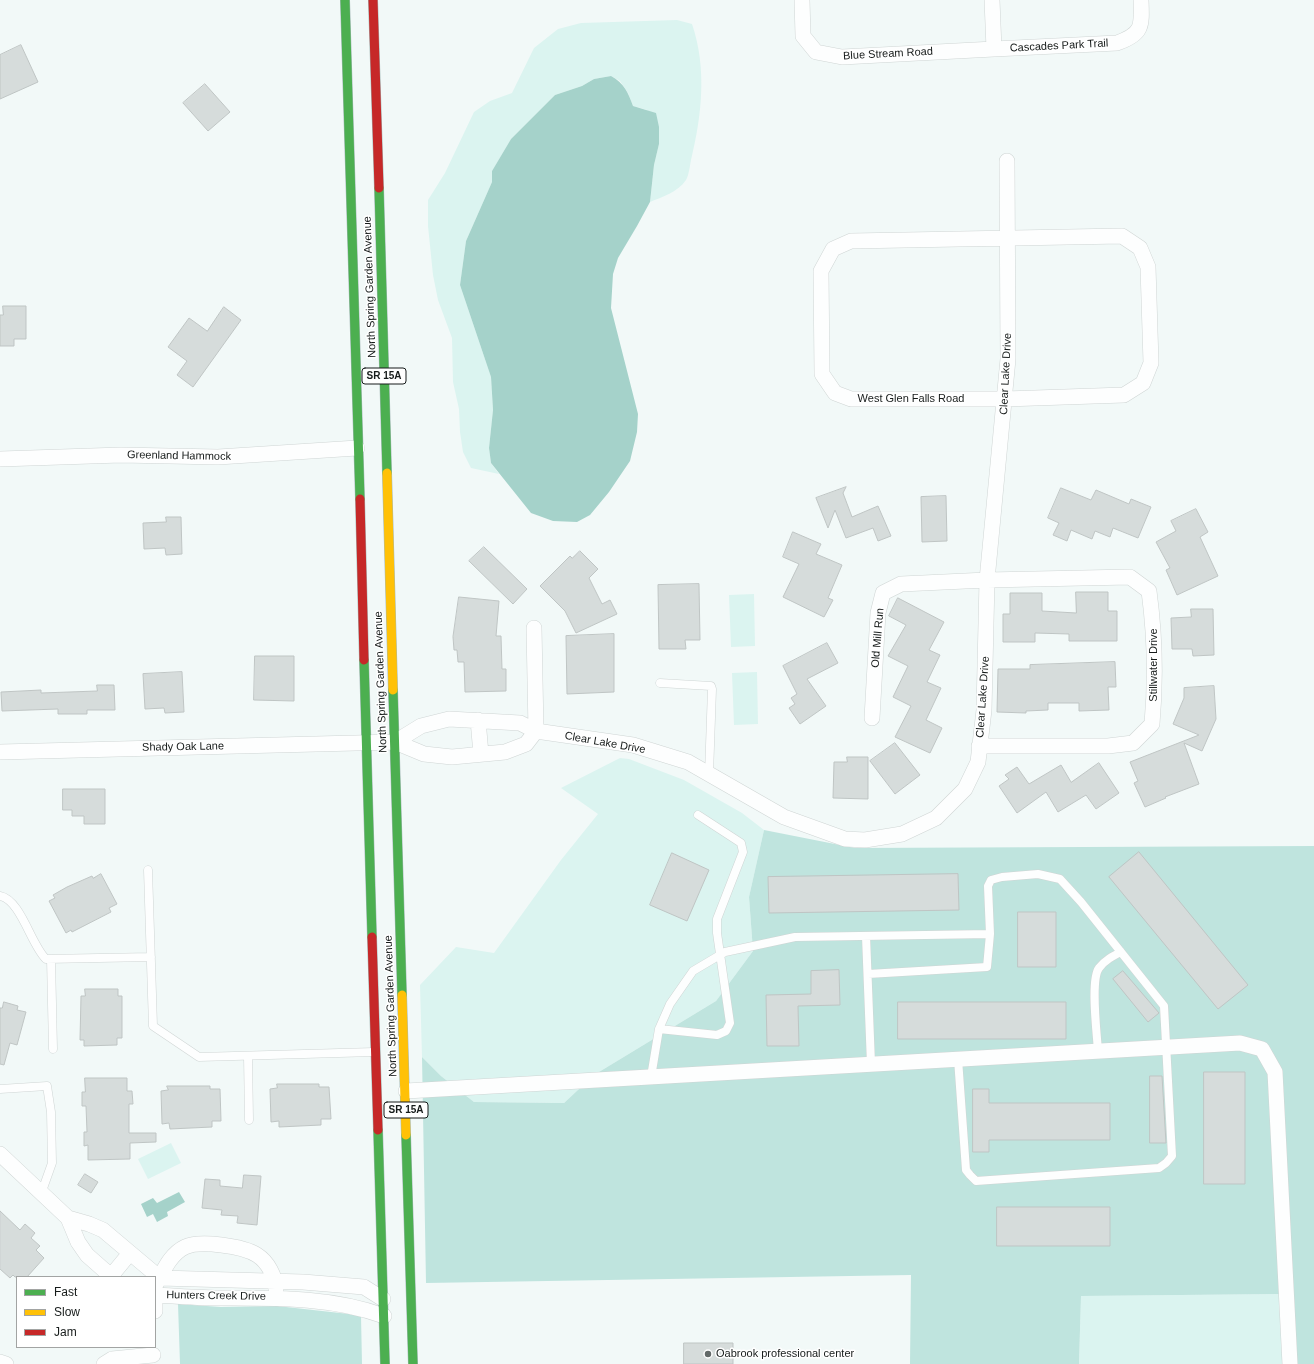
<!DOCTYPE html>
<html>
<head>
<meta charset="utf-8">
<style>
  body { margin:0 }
  #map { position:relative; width:1314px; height:1364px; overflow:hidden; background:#f2f9f8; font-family:Helvetica,sans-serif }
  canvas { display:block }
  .legend { position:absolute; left:16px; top:1276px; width:140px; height:72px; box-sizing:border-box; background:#fff; border:1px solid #a2a4a3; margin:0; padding:5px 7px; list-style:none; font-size:12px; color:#161b1a }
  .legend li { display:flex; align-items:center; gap:8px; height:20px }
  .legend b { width:20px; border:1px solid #a2a4a3 }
</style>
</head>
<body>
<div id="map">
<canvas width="1314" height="1364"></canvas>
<ul class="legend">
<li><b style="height:5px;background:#4caf50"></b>Fast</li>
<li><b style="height:5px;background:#ffc107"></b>Slow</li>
<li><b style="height:5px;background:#c62828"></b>Jam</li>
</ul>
</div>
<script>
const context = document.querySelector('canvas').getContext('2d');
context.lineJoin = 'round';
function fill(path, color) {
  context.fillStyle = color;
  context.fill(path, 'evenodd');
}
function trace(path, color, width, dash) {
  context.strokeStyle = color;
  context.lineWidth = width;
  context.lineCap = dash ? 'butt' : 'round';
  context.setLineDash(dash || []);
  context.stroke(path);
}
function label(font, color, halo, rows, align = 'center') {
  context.font = font + ' Helvetica,sans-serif';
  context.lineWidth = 3;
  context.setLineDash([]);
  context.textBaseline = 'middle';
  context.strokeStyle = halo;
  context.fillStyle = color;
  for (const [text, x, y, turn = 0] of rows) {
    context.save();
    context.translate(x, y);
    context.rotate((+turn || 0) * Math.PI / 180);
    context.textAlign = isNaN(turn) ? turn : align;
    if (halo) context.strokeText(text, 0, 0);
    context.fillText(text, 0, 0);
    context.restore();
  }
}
const green = new Path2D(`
  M677,20l15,4c15,44 10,91 -1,136 -1,5 -2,15 -5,20 -8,12 -24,17 -36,22l4,-37 5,-21 -12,-34 -14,-4 -5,-13 -8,-12 -9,-5 -17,3 -12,7 -27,9 -44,44 -19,32v11l-26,59 -6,44 31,92 2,33 -4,38 2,15 8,11 -28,-6 -8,-16 -3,-20 -1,-23 -6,-27 -1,-44 -14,-38 -5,-25 -5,-49v-26l17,-27 29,-61 16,-11 22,-8 22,-45 24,-19 23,-6z
  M754,594l1,52 -24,1 -2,-52z
  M757,672l1,52 -24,1 -2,-52z
  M620,758l9,1 55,21 58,33 22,17 -15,67 4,54 -37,50 -122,74 -30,28 -90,-1 -33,-26 -19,-19 -2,-72 36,-38 38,6 67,-93 37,-46 -37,-26z
  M171,1143l10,20 -33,16 -10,-20z
  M1280,1294l2,70h-203l2,-68z`);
const forest = new Path2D(`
  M764,830l91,18 459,-2v518h-32l-2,-70 -199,2 -2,68h-169l1,-89 -485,8 -4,-226 19,19 33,26 90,1 30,-28 122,-74 37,-50 -4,-54z
  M178,1304l43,3 56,-1 81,9 3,1 1,48h-182z`);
const water = new Path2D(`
  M611,76c13,7 17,16 22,30l23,7 3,14v17l-5,21 -4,37 -13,24 -19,32 -5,16 -2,34 27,106 -1,18 -7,29 -21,31 -19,23 -13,7 -24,-1 -22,-8 -40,-50 -2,-15 4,-38 -2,-33 -31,-92 6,-44 26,-59v-11l19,-32 44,-44 27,-9 12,-7z
  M179,1192l6,10 -18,10 1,4 -11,6 -4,-8 -6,3 -6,-13 12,-6 4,5z`);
const building = new Path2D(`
  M21,45l17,37 -38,17v-44z
  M205,84l25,28 -22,19 -25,-28z
  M3,306h23v33h-12v7h-14v-31h3z
  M224,307l17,13 -48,67 -16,-12 10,-14 -19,-14 21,-29 18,13z
  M846,487l-3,6 9,24 26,-11 13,30 -13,5 -5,-13 -27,10 -11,-28 -7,18 -12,-30z
  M1061,488l30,12 5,-10 33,14 2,-5 20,8 -13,31 -25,-10 -3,9 -15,-6 -3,8 -21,-9 -4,11 -14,-6 6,-12 -11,-5z
  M946,496l1,45 -25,1 -1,-45z
  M1196,509l12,23 -8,5 18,39 -41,19 -11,-25 4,-2 -14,-26 20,-11 -5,-10z
  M166,517h15l1,37 -16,1 -1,-7 -21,1 -1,-26 23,-1z
  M793,532l28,12 -5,10 26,11 -14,33 5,2 -9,17 -41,-20 16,-33 -16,-7z
  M484,547l43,42 -14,15 -44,-43z
  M580,551l18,18 -9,9 13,26 8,-4 7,14 -41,19 -11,-22 -25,-25 30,-30 2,2z
  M699,584l1,56h-15l1,9h-27l-1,-64z
  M1076,592h32v19h9v30h-48v-7l-34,-1v9h-32v-28h7v-21h32v18l34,2z
  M459,597l40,4 -3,35h5l1,33h4v22l-41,1 -1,-30h-6l-1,-12h-3l-1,-13z
  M898,598l46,24 -15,28 11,5 -13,27 14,6 -15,32 16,8 -12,25 -35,-16 16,-31 -18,-9 15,-31 -20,-10 18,-31 -17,-9z
  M1191,609h22l1,46 -21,1 -1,-7h-20l-1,-31 20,-1z
  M614,634v58l-47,2 -1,-58z
  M827,643l11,20 -31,16 19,27 -26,18 -11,-16 6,-4 -4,-6 6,-4 -14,-28z
  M255,656h39v45l-40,-1z
  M1115,662l1,25h-8l1,23 -30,1v-8h-31v7l-22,1v2l-29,-1 1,-43h32v-4z
  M182,672l2,40 -19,1 -1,-5 -19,1 -2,-35z
  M97,685h17l1,25h-28v4h-29v-5l-56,2 -1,-19 40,-2v3l56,-2z
  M1214,686l2,33 -14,32 -18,-8 15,41 -34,13 1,1 -21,9 -11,-24 4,-2 -8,-19 69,-27 -26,-11 11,-26v-10z
  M895,743l25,32 -25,19 -25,-33z
  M847,757h21v42l-35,-1 1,-36h13z
  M1099,763l20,30 -23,16 -10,-14 -28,17 -12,-20 -29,21 -18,-27 10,-7 -4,-4 12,-8 12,17 32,-19 10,17z
  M63,789h42v35h-21v-8h-12v-6h-9z
  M1139,852l109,133 -30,24 -109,-132z
  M672,853l37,17 -22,51 -37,-16z
  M101,874l16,30 -8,4 2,4 -39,20 -1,-2 -5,3 -17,-32 6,-3 -2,-3 14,-8 25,-11 1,2z
  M958,874l1,36 -190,3 -1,-36z
  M1018,912h38v55h-38z
  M839,970l1,35 -42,1 1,40h-32l-1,-51 45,-1v-23z
  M1123,971l36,42 -11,9 -35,-43z
  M85,989h33v7h4v42h-5v7l-33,1v-6h-4l1,-44h4z
  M4,1002l14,4 -1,4 9,2 -9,33 -7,-2 -6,22 -4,-1v-56h2z
  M898,1002h168v37h-168z
  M1204,1072h41v112h-41z
  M1150,1076h12l4,67h-16z
  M85,1078h42v13h5l1,13h-4v29h27v9l-26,1v16l-42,1v-15l-4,1v-14h3l-1,-26h-4v-14h3z
  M277,1084h42v3h10l2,32h-10v6l-42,2v-6l-8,1 -1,-33 7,-1z
  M167,1086h43v3h10l1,32h-9v6l-42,2 -1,-6 -7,1 -1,-33 7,-1z
  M973,1089h16v14h121v37h-121v12h-16z
  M85,1174l13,8 -7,11 -13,-8z
  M244,1175l17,1 -4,49 -20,-2 1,-7 -17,-1 1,-5 -20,-2 3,-29 15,1v6l22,2z
  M997,1207h113v39h-113z
  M0,1211l20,19 5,-6 10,9 -4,5 9,8 -4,4 8,8 -17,19h-12l-2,-2 -3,3 -10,-9z
  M684,1343h49v21h-49z`);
const lane = new Path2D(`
  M660,683l51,3 1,3 -3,85
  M148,870l5,156 46,31 175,-5
  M0,896c21,4 31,49 46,63l105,-2
  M866,936l5,128
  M51,959l2,90
  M868,974l119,-7 3,-33 -2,-48 3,-6 11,-3 36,-3 22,5 21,23 83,104 8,150 -6,7 -7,5 -183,13 -6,-6 -4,-5 -8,-111
  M659,1029l58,6 9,-4 4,-8 -13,-90v-14l26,-67 -2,-9 -43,-28
  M1098,1051c-1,-17 -8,-71 1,-83 6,-8 14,-12 22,-16
  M248,1056l1,64
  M651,1077l8,-48 11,-25 23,-33 32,-19 70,-15 195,-3
  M0,1089l47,-3 4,26 1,51 -11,31`);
const street = new Path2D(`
  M802,0l1,36 13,16 26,5 152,-8
  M992,0l2,49 123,-6c26,-9 25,-17 24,-43
  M1122,236l18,12 8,19 3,96 -8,20 -19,12 -119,4h-154l-16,-6 -13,-19 -1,-103 12,-22 18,-8z
  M0,459l121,-4 97,2 139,-9
  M534,628l2,103
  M872,718l6,-105 5,-20 18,-9 86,-4 143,-3 19,14c6,45 7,88 3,133l-19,19 -25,3h-129
  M478,720l3,34
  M395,742l26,-16 28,-7 71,4 16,8 97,14 55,17 96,55 61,22 20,1 37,-6 34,-16 29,-29 13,-27 6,-52 3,-130 21,-221 -1,-198
  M0,752l395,-10 29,12 28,3 53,-5 21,-8 10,-13
  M406,1091l799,-46 35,-2 22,6 13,23 15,292
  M0,1154l68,64 10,24 9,13 25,22
  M68,1218l21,6 14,6 57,48 143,4 61,5 19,12
  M111,1276l19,-23
  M155,1286c8,-14 15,-32 30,-39 15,-7 58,-1 72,8 11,7 18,21 19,34
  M155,1295c22,1 45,3 68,3 53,0 110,-1 161,18
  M155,1302v9
  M0,1362l6,2
  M104,1364l8,-5 41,-4`);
const fast = new Path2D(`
  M345,0l15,499
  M379,188l8,285
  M364,660l8,277
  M393,690l9,305
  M378,1130l7,234
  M406,1135l7,229`);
const slow = new Path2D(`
  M387,473l6,217
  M402,995l4,140`);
const jam = new Path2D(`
  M373,0l6,188
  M360,499l4,161
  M372,937l6,193`);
const markers = [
  [708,1354,4,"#636968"]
];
const shields = [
  [384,376,44],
  [406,1110,44]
];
const shieldNames = [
  ["SR 15A",384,376],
  ["SR 15A",406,1110]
];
const streetNames = [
  ["Cascades Park Trail",1059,46,-3],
  ["Blue Stream Road",888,54,-3],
  ["North Spring Garden Avenue",370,287,-92],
  ["Clear Lake Drive",1006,374,-87],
  ["West Glen Falls Road",911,399],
  ["Greenland Hammock",179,456,1],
  ["Old Mill Run",878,638,-85],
  ["Stillwater Drive",1154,665,-90],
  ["North Spring Garden Avenue",381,682,-92],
  ["Clear Lake Drive",983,697,-86],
  ["Clear Lake Drive",605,743,10],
  ["Shady Oak Lane",183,747,-1],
  ["North Spring Garden Avenue",391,1006,-92],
  ["Hunters Creek Drive",216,1296,1]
];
const poiNames = [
  ["Oabrook professional center",716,1354]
];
fill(green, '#dbf4f0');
fill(forest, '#bfe4de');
fill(water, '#a5d2ca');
fill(building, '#d6dcdb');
trace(building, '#bfc5c4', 1);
trace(lane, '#cfd5d4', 9);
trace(street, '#cfd5d4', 16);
trace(fast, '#a5bab8', 10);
trace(slow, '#a5bab8', 10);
trace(jam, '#a5bab8', 10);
trace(lane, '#fdfefe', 8);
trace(street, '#fdfefe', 15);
trace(fast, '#4caf50', 9);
trace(slow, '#ffc107', 9);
trace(jam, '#c62828', 9);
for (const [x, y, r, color] of markers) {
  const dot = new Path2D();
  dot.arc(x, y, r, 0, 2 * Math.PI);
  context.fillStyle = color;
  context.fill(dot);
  trace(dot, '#fff', 1.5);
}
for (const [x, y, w] of shields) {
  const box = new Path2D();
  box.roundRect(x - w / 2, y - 8, w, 16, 3);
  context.fillStyle = '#fff';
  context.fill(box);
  trace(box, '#161b1a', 1);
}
label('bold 10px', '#161b1a', null, shieldNames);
label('11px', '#161b1a', '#fff', streetNames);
label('11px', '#161b1a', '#fff', poiNames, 'left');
</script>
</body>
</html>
